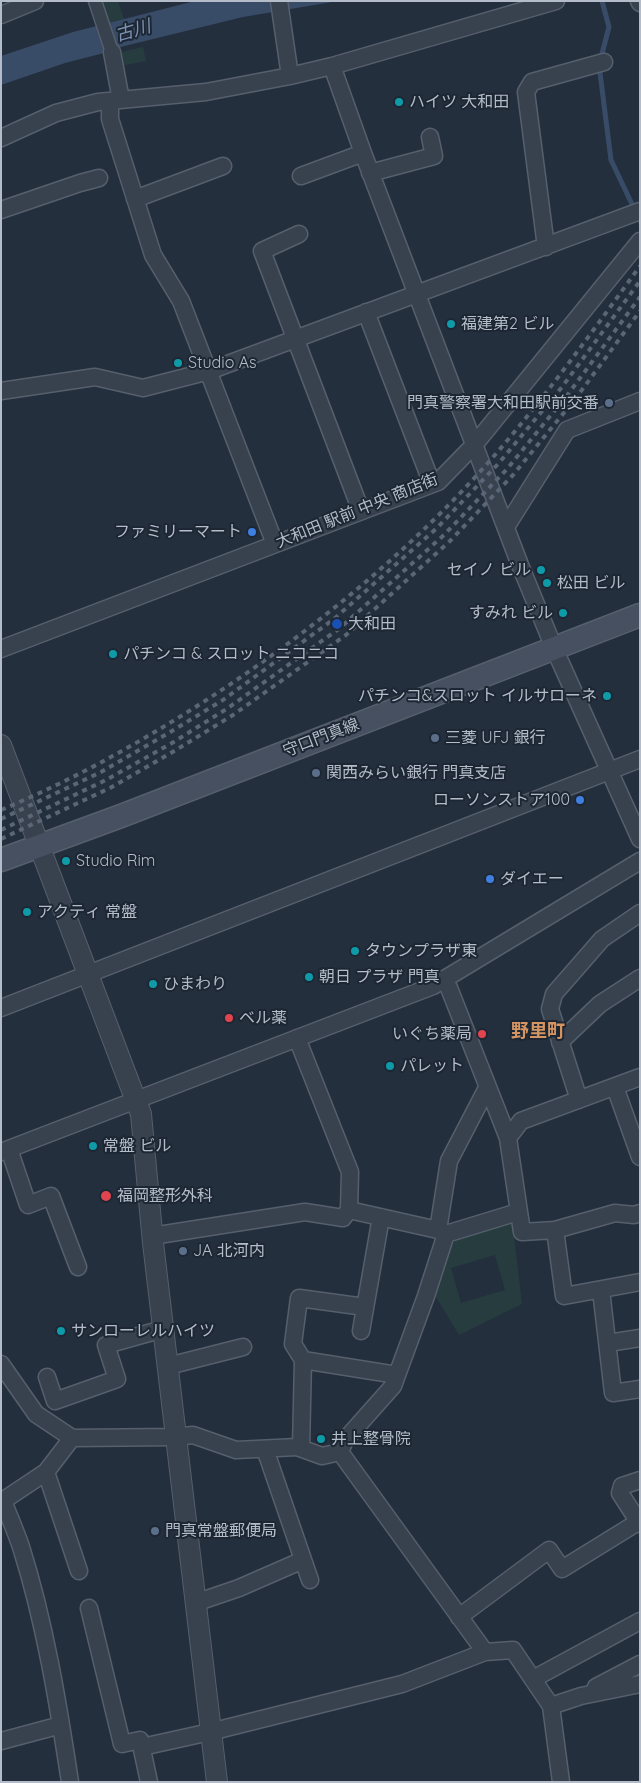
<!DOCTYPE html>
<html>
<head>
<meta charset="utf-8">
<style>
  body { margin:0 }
  #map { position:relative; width:641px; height:1783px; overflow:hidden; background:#242f3e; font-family:Quicksand,sans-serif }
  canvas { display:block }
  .frame { position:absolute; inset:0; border:2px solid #b4bcc9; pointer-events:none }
</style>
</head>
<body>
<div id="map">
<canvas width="641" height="1783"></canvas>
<div class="frame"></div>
</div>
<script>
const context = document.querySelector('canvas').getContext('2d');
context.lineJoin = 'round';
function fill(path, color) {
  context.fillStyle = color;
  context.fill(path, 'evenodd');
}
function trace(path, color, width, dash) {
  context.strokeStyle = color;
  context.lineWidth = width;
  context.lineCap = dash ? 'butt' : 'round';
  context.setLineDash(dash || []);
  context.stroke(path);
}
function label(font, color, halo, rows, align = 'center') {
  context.font = font + ' Quicksand,"Noto Sans JP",sans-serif';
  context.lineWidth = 4;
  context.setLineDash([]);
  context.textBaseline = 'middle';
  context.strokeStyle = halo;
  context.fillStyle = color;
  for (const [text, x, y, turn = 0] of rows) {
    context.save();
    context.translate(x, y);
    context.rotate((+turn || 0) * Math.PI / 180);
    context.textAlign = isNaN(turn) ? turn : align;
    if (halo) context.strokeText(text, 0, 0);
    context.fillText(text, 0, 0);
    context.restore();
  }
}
const green = new Path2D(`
  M102,1h16l6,18 -15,4z
  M143,47l3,14 -26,5 -3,-13z
  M512,1219l10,85 -63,31 -28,-46 16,-46zM495,1255l10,35 -44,13 -10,-35z`);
const water = new Path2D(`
  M195,1h143l-95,16 -139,34v2l-39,10 -64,22v-29l72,-24z`);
const stream = new Path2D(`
  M602,1l7,26 -10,38 12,95 29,61`);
const pedestrian = new Path2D(`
  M95,1l17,51`);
const minor = new Path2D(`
  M279,1l11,75
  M639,1l1,2
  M1,15l34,-14
  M112,52l9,48
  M332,66l31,87 157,412 34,83 86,191
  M110,102v17l43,136 28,46 94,243
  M1,138l55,-25 42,-11 108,-10 84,-16 42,-10 224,-65
  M370,173l64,-17 -4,-19
  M301,176l62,-23
  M135,199l88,-33
  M1,210l79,-27 19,-5
  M299,234l-37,17 99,260
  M546,247l-20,-155 6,-10 72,-20
  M366,312l66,172
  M1,391l94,-14 48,11 66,-17 431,-160
  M506,527l61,-97 73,-29
  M1,649l437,-167 37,-38 165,-203
  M443,979l6,9 59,150
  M1,1008l639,-249
  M560,1042l40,-38 40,-26
  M640,1077l-119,44 -13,17 14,94 33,-2 60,-17 19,2 6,-2
  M615,1087l25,70
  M579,1100l-29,-91 4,-15 48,-55 38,-26
  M9,1149l19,56 23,-9 27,71
  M1,1152l432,-166 207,-125
  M349,1210l89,20
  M555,1230l9,66 76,-14
  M446,1234l72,-22
  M152,1236l153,-24 38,6 6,-8 1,-38 -53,-134
  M601,1290l12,103 27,-4
  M361,1331l20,-114
  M608,1343l32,-5
  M303,1360l94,15
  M1,1364l35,50 36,24 104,-1 17,-2 43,15 61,-3 25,9 18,-4
  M168,1366l75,-19
  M47,1377l8,24 62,-22 -11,-34 57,-16
  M301,1448l2,-88 -10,-16 6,-46 66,9
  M265,1449l45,131
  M340,1452l145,200 28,-2 38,56 10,76
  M340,1452l5,-12 48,-54 33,-90 20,-62 -8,-4 11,-69 38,-73
  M46,1472l33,99
  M640,1480l-18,6 -2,7 20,31
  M3,1501c6,15 13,31 18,46 24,76 37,156 49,235
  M1,1502l45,-30 26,-34
  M195,1603l44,-15 64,-28
  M89,1608l33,136 18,-4 9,42
  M459,1617l90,-67 13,19 76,-47
  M533,1679l107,-58
  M596,1687l44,-23
  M551,1706l30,-10 59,-12
  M1,1741l60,-16
  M142,1747l68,-15 192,-48 83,-32`);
const tertiary = new Path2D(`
  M1,745l140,369 12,129 64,539`);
const secondary = new Path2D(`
  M1,860l120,-44 519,-201`);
const rail = new Path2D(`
  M1,810c33,-14 65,-29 97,-46 142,-76 290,-186 396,-308 52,-60 99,-125 146,-190
  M1,819l100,-47 66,-38 56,-34 111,-81 103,-91 62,-65 63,-76 78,-106
  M1,830l105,-50 66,-37 56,-35 112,-80 104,-93 63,-66 62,-76 71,-96
  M1,839l109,-51 66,-38 57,-35 113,-80 104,-94 63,-66 63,-77 64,-87`);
const markers = [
  [399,102,5,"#0f9aa8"],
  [451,324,5,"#0f9aa8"],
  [178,363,5,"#0f9aa8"],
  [609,403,5,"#5c6f8a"],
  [252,532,5,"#3f7fe0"],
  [541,570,5,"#0f9aa8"],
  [547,583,5,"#0f9aa8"],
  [563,613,5,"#0f9aa8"],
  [337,624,6,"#1a4fb4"],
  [113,654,5,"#0f9aa8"],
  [607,696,5,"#0f9aa8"],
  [435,738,5,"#5c6f8a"],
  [316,773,5,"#5c6f8a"],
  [580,800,5,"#3f7fe0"],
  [66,861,5,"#0f9aa8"],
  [490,879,5,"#3f7fe0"],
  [27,912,5,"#0f9aa8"],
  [355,951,5,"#0f9aa8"],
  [309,977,5,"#0f9aa8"],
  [153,984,5,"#0f9aa8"],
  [229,1018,5,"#e0444e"],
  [482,1034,5,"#e0444e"],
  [390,1066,5,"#0f9aa8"],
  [93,1146,5,"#0f9aa8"],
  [106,1196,6,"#e0444e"],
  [183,1251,5,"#5c6f8a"],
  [61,1331,5,"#0f9aa8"],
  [321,1439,5,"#0f9aa8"],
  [155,1531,5,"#5c6f8a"]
];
const poiNames = [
  ["ハイツ 大和田",409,102],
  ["福建第2 ビル",461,324],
  ["Studio As",188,363],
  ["門真警察署大和田駅前交番",599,403,"right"],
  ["ファミリーマート",242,532,"right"],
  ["セイノ ビル",531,570,"right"],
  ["松田 ビル",557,583],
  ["すみれ ビル",553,613,"right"],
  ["大和田",348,624],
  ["パチンコ & スロット ニコニコ",123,654],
  ["パチンコ&スロット イルサローネ",597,696,"right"],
  ["三菱 UFJ 銀行",445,738],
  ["関西みらい銀行 門真支店",326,773],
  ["ローソンストア100",570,800,"right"],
  ["Studio Rim",76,861],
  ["ダイエー",500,879],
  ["アクティ 常盤",37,912],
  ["タウンプラザ東",365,951],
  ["朝日 プラザ 門真",319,977],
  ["ひまわり",163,984],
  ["ベル薬",239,1018],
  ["いぐち薬局",472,1034,"right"],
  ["パレット",400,1066],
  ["常盤 ビル",103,1146],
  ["福岡整形外科",117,1196],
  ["JA 北河内",193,1251],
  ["サンローレルハイツ",71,1331],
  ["井上整骨院",331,1439],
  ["門真常盤郵便局",165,1531]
];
const streetNames = [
  ["大和田 駅前 中央 商店街",357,511,-22],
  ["守口門真線",321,738,-21]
];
const waterNames = [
  ["古川",133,31,-16]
];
const neighbourhoodNames = [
  ["野里町",538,1032]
];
fill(green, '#263c3f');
fill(water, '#394c67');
trace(stream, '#394c67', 5);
trace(pedestrian, '#565f6c', 15);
trace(minor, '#565f6c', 19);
trace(tertiary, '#565f6c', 22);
trace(secondary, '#565f6c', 25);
trace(pedestrian, '#38414e', 12);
trace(minor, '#38414e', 16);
trace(tertiary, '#38414e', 20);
trace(secondary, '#465061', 22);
trace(rail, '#5a6575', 4, [5, 5]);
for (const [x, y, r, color] of markers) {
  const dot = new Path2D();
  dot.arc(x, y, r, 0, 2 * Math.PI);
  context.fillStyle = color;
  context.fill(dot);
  trace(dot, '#1d2633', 2);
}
label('16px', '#b4bcc9', '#1d2633', poiNames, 'left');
label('16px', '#b4bcc9', '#1d2633', streetNames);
label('italic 18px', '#7c92b1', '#1d2633', waterNames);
label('bold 18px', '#d59563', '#1d2633', neighbourhoodNames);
</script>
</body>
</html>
